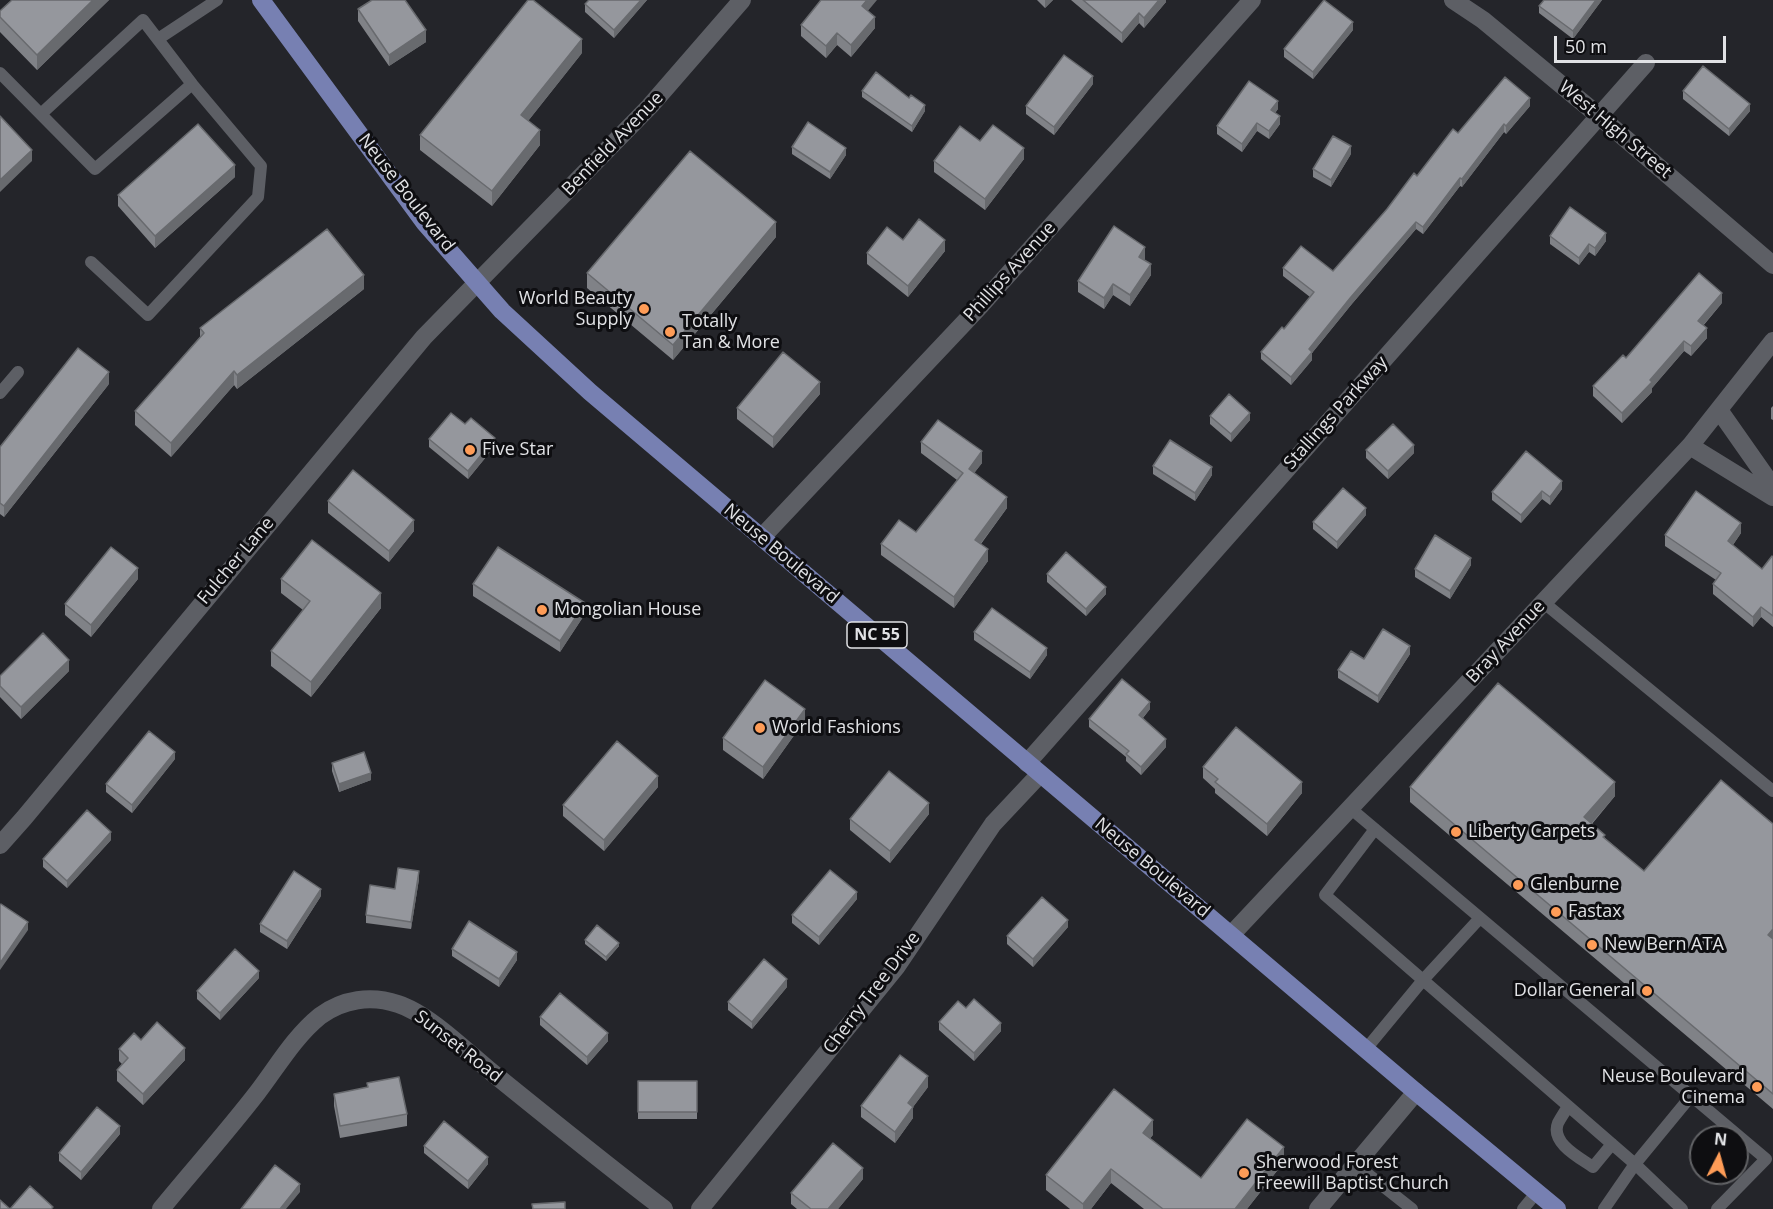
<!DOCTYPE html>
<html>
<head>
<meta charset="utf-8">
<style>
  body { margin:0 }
  #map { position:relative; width:1773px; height:1209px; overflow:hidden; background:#24252a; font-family:"Open Sans",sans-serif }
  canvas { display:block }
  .north { position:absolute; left:1689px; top:1125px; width:60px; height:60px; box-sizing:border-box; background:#0e0e11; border:2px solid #626366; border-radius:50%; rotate:6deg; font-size:16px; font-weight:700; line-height:24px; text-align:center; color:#e1e2e5 }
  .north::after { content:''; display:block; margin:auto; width:21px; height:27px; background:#fe9c57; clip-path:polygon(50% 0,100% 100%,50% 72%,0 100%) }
  .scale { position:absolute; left:1554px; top:36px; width:172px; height:27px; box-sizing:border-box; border:3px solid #e1e2e5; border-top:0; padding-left:8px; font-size:18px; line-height:21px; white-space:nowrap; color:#e1e2e5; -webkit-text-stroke:4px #0e0e11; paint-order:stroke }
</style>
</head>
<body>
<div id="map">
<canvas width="1773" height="1209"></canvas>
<div class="north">N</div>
<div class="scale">50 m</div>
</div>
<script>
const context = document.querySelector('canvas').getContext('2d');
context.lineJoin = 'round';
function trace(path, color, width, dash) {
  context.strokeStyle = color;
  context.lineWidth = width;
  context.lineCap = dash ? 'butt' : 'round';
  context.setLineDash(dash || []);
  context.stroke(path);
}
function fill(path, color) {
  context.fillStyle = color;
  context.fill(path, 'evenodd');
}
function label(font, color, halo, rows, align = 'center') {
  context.font = font + ' "Open Sans",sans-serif';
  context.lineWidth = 6;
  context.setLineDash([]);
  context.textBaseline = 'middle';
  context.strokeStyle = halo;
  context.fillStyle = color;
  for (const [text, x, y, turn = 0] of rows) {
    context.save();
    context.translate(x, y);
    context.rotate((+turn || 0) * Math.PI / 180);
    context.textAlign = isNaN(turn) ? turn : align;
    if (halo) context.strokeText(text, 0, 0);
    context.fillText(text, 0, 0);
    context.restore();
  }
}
const lane = new Path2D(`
  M158,39l59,-39
  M0,73l95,96 97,-85 -49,-64 -102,94
  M91,262l57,53 110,-118 3,-31 -69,-82
  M0,393l18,-21
  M1543,602l230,189
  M1350,808l416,351 -49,50
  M1375,829l-50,66 310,269 56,-68
  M1366,1049l57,-69 57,-62
  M1568,1106c-3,6 -7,11 -10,17 -8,20 22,35 35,44l19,-23
  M1355,1164l57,45
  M1523,1209l14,-17
  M1604,1209l31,-45 47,45`);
const street = new Path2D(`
  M1453,0l30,20 116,96 174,149
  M1719,410l54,77
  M1690,446l83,51
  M762,537l219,-232 271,-305
  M1027,763l619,-700
  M0,845l24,-27 400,-481 226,-231 92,-106
  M1231,935l459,-489 83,-105
  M161,1209c32,-39 65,-76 96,-116 20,-26 37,-56 63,-77 23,-17 51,-21 78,-12 29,9 67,46 91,66 58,47 116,94 175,139
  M700,1209l197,-243 96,-142 47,-50
  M1318,1209l98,-117`);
const primary = new Path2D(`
  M261,0l163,222 78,89 88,81 826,700 141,117`);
const wall = new Path2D(`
  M12,0h97l-72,70 -37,-38v-21z
  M589,0h58l-33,38 -29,-26v-8z
  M1037,0h16l-8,8z
  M1071,0h95v2l-22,26 -5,-5 -17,20z
  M1602,0l-29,39 -34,-26v-7z
  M358,9l68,33 -37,24 -31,-45z
  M868,11l7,17 -24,29 -14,-12 -11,13 -25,-22v-11z
  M1353,30l-40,49 -29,-22v-8z
  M582,53l-54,68 12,24 -48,61 -72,-56v-15z
  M1093,84l-39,51 -28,-21v-8z
  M862,91l63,20 -13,21 -50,-35z
  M1683,91l67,20 -21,25 -46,-37z
  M1530,106l-24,28 -2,-2 -42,55 -2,-1 -37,48 -7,-5 -65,76 -39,48v7l-21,25 -30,-26v-7l23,-23 26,-32 -27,-21v-8l50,3 84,-95 41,-43z
  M1278,109l-3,4 5,11 -11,15 -12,-8 -15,21 -25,-18v-8z
  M980,141l44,18 -39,51 -51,-38v-11z
  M792,147l54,8 -16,24 -38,-25z
  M1351,154l-20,33 -18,-10v-8z
  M235,177l-80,71 -37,-42v-11z
  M1550,236l56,5 -11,15 -6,-4 -10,13 -29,-21z
  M776,237l-103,123 -86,-72v-15z
  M903,240l42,11 -37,46 -41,-33v-11z
  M1145,259l-1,1 7,15 -21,31 -17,-11 -9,14 -26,-17v-11z
  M364,289l-127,100 -3,-4 -63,72 -36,-32v-14l65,-74v-9z
  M1722,303l-19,23 4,12 -16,18 -7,-5 -32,37v4l-30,31 -29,-27v-10l33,-28z
  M109,384l-105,133 -4,-3v-67z
  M820,394l-47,54 -36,-29v-11z
  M1773,406v14l-2,-1v-11z
  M1210,416l40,4 -19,22 -21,-18z
  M465,424l30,22 -27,33 -39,-32v-8z
  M921,442l61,21 -8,10 33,35 -26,36 7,17 -34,47 -73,-53v-11l35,-12 41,-52 -36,-27z
  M1366,450l48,3 -26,26 -22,-21z
  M1153,466l59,9 -17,26 -42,-27z
  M1562,489l-12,16 -8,-6 -21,24 -29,-23v-8z
  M328,501l86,30 -25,31 -61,-49z
  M1366,515l-29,34 -24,-20v-7z
  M1741,533l-8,12 29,24 11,-12v70l-12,-10 -8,10 -40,-33v-10l3,-4 -51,-34v-11z
  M1471,565l-21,34 -35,-22v-8z
  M1047,574l59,20 -20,22 -39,-34z
  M138,579l-47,58 -26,-22v-11z
  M281,579l100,29 -70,89 -40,-31v-15l32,-41 -22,-17z
  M473,584l112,30 -25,38 -87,-56z
  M974,632l73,23 -17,24 -56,-39z
  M1410,654l-32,49 -40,-25v-8l26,-11z
  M69,671l-48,48 -21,-22v-21z
  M1150,709l-7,9 23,29 -25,28 -15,-14v-4l-37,-30v-8z
  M805,720l-42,59 -40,-29v-12z
  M175,759l-43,54 -26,-21v-8z
  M332,763l39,17 -32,12 -7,-21z
  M1203,767l99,26 -35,43 -52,-43v-4l-12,-11z
  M658,787l-54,64 -41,-35v-11z
  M1410,787l205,9 -23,28 13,14 39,33 129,-47v285l-363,-307z
  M929,814l-39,49 -40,-33v-11z
  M111,840l-44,48 -24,-21v-8z
  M419,879l-8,50 -45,-6v-8l29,-26z
  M321,896l-34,53 -27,-17v-8z
  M857,899l-38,46 -27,-22v-8z
  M1068,927l-35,40 -26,-23v-8z
  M585,940l34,6 -13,15 -21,-17z
  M452,949l65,11 -18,27 -47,-31z
  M259,978l-39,42 -23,-21v-8z
  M787,987l-35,42 -24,-19v-8z
  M966,1008l35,23 -27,30 -35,-31v-8z
  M540,1017l68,24 -21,24 -47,-40z
  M141,1040l44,20 -42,45 -26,-24v-11l5,-6 -3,-3v-12z
  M638,1081h59v38h-59z
  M367,1083l40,31v12l-67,12 -6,-32v-12l33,-6z
  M928,1087l-15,20v11l-18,25 -34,-26v-11z
  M120,1134l-39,46 -22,-19v-8z
  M1153,1135l-3,3 51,40 83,-16 -37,47h-103l-33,-26 -20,26h-21l-24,-19v-15z
  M424,1146l64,18 -20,25 -44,-36z
  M863,1179l-25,30h-41l-6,-5v-11z`);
const shadedWall = new Path2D(`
  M93,0h16l-72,70v-15z
  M641,0h6l-33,38v-8z
  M867,0h10l-15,18v-12z
  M1045,0h8l-8,8z
  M1159,0h7v2l-22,26v-10z
  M1596,0h6l-29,39v-8z
  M1139,13v10l-17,20v-10z
  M875,17v11l-24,29v-12z
  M1353,22v8l-40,49v-7z
  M426,30v12l-37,24v-11z
  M837,33v12l-11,13v-12z
  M582,39v14l-61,77v-15z
  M1093,76v8l-39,51v-8z
  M1530,98v8l-24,28v-8z
  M1278,101v8l-7,9v-8z
  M1750,104v7l-21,25v-7z
  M925,105v6l-13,21v-6z
  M1280,116v8l-11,15v-8z
  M1257,123v8l-15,21v-8z
  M1504,124v8l-42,55v-8z
  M540,130v15l-48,61v-15z
  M1351,146v8l-20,33v-7z
  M846,148v7l-16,24v-7z
  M1024,148v11l-39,51v-11z
  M32,150v11l-32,31v-12z
  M235,165v12l-80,71v-12z
  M1460,178v8l-37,48v-7z
  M776,222v15l-103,123v-15z
  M1416,222v7l-65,76 -39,48v7l-21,25v-8l18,-28 42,-52z
  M1606,233v8l-11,15v-8z
  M945,240v11l-37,46v-11z
  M1589,244v8l-10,13v-7z
  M1145,247v12l-6,9v-11z
  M1151,264v11l-21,31v-11z
  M364,275v14l-127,100v-14z
  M1113,284v11l-9,14v-11z
  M1722,293v10l-24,28v-10z
  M1707,328v10l-16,18v-10z
  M1684,341v10l-32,37v4l-30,31v-10z
  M234,371v14l-63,72v-14z
  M109,372v12l-105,133v-11z
  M820,382v12l-47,54v-11z
  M1250,413v7l-19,22v-8z
  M495,438v8l-27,33v-8z
  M1414,445v8l-26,26v-8z
  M982,451v12l-13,17v-11z
  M1212,467v8l-17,26v-8z
  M1562,481v8l-12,16v-8z
  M1542,491v8l-21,24v-8z
  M1007,497v11l-32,43v-11z
  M1366,508v7l-29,34v-7z
  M414,520v11l-25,31v-11z
  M1741,523v10l-13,19v-11z
  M988,549v12l-34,47v-11z
  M1471,558v7l-21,34v-8z
  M138,568v11l-47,58v-12z
  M1106,587v7l-20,22v-7z
  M381,593v15l-70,89v-15z
  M585,603v11l-25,38v-11z
  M1761,607v10l-8,10v-10z
  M1410,646v8l-32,49v-7z
  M1047,648v7l-17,24v-7z
  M69,660v11l-48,48v-12z
  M1150,702v7l-11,13v-7z
  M805,709v11l-42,59v-12z
  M1166,739v8l-25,28v-8z
  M175,752v7l-43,54v-8z
  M371,773v7l-32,12v-8z
  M658,776v11l-54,64v-11z
  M1302,782v11l-35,43v-12z
  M1615,782v14l-31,36v-15z
  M929,803v11l-39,49v-12z
  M111,832v8l-44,48v-7z
  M419,871v8l-8,50v-7z
  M321,889v7l-34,53v-8z
  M857,892v7l-38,46v-8z
  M1068,920v7l-35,40v-8z
  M28,922v8l-28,40v-7z
  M1773,929v15l-5,-9z
  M619,943v3l-13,15v-4z
  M517,952v8l-18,27v-8z
  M259,971v7l-39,42v-7z
  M787,979v8l-35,42v-7z
  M1001,1023v8l-27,30v-8z
  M608,1033v8l-21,24v-8z
  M185,1048v12l-42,45v-11z
  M928,1076v11l-15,20v11l-18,25v-11l13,-29z
  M1153,1120v15l-10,12v-14z
  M120,1126v8l-39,46v-8z
  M1284,1147v15l-37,47h-12z
  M488,1157v7l-20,25v-8z
  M863,1168v11l-25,30h-10z
  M1111,1169v14l-20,26h-8v-5z
  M300,1184v8l-14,17h-6z`);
const building = new Path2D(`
  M12,0h81l-56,55 -37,-38v-6z
  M372,0h33l21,30 -37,25 -31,-46z
  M528,0h5l49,39 -61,76 19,15 -48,61 -72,-56z
  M589,0h52l-27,30 -29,-26z
  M821,0h46l-5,6 13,11 -24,28 -14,-12 -11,13 -25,-21z
  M1083,0h76l-15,18 -5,-5 -17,20z
  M1324,0l29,22 -40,50 -29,-23z
  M1544,0h52l-23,31 -34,-25z
  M1064,55l29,21 -39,51 -28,-21z
  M1703,66l47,38 -21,25 -46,-38z
  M876,72l33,26 2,-3 14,10 -13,21 -50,-35z
  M1505,77l25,21 -24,28 -2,-2 -42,55 -2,-1 -37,49 -7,-5 -65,75 -42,52 3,3 -21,25 -30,-25 21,-25 2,2 30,-37 -31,-24 18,-22 32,25 54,-62 27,-36 3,3 36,-47 5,4z
  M1249,81l29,20 -7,9 9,6 -11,15 -12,-8 -15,21 -25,-18z
  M0,116l32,34 -32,30z
  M808,122l38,26 -16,24 -38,-25z
  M198,124l37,41 -80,71 -37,-41z
  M993,125l31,23 -39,51 -51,-38 26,-35 20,15z
  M1333,136l18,10 -20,34 -18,-11z
  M690,151l86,71 -103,123 -86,-72z
  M1570,207l36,26 -11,15 -6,-4 -10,14 -29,-22z
  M919,219l26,21 -37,46 -41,-33 20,-26 16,13z
  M1114,226l31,21 -6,10 12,7 -21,31 -17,-11 -9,14 -26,-17z
  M327,229l37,46 -127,100 -3,-4 -63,72 -36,-32 69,-78 -4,-5z
  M1699,273l23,20 -24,28 9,7 -16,18 -7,-5 -34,39 2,2 -30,31 -29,-27 30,-31 3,3z
  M78,348l31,24 -105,134 -4,-3v-56z
  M783,352l37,30 -47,55 -36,-29z
  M1229,394l21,19 -19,21 -21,-18z
  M451,413l14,11 6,-6 24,20 -27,33 -39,-32z
  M938,420l44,31 -13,18 38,28 -32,43 13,9 -34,48 -73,-53 18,-24 17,12 47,-59 -42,-31z
  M1393,424l21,21 -26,26 -22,-21z
  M1170,440l42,27 -17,26 -42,-27z
  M1526,451l36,30 -12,16 -8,-6 -21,24 -29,-23z
  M353,470l61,50 -25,31 -61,-50z
  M1343,488l23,20 -29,34 -24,-20z
  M1696,491l45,32 -13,18 34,28 10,-13 1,1v59l-12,-9 -8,10 -40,-33 8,-11 -56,-38z
  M1435,535l36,23 -21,33 -35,-22z
  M312,540l69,53 -70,89 -40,-31 39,-50 -29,-22z
  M111,547l27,21 -47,57 -26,-21z
  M498,547l87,56 -25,38 -87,-57z
  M1066,552l40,35 -20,22 -39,-35z
  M992,608l55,40 -17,24 -56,-40z
  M1383,629l27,17 -32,50 -40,-26 13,-19 13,8z
  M43,633l26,27 -48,47 -21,-21v-10z
  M1122,679l28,23 -11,13 27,24 -25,28 -15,-13 3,-3 -40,-32z
  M765,680l40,29 -42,58 -40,-29z
  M1498,683l117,99 -31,35 21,18 -2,2 41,34 77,-91 52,44v105l-5,6 5,4v155l-363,-307z
  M1236,727l66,55 -35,42 -52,-42 3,-3 -15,-12z
  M149,731l26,21 -43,53 -26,-21z
  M617,741l41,35 -54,64 -41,-35z
  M364,752l7,21 -32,11 -7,-21z
  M889,771l40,32 -39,48 -40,-32z
  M87,810l24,22 -44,49 -24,-22z
  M398,868l21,3 -8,51 -45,-7 4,-30 25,4z
  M830,870l27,22 -38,45 -27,-22z
  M294,871l27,18 -34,52 -27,-17z
  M1042,897l26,23 -35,39 -26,-23z
  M1,904l27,18 -28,41v-58z
  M469,921l48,31 -18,27 -47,-30z
  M597,925l22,18 -13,14 -21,-17z
  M235,949l24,22 -39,42 -23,-22z
  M764,959l23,20 -35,43 -24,-20z
  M560,993l48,40 -21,24 -47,-40z
  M974,999l27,24 -27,30 -35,-31 19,-21 8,7z
  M157,1022l28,26 -42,46 -26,-24 11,-12 -9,-9 15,-16 7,7z
  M900,1055l28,21 -20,27 5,4 -18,25 -34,-26z
  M399,1077l8,37 -67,12 -6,-32 34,-7 -1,-4z
  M638,1081h59v31h-59z
  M1114,1089l39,31 -10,13 58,45 46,-59 37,28 -49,62h-72l-52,-40 -28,35 -37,-29z
  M97,1107l23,19 -39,46 -22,-19z
  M444,1121l44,36 -20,24 -44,-35z
  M833,1143l30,25 -35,41h-17l-20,-16z
  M275,1165l25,19 -20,25h-39z
  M30,1186l23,21 -2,2h-51v-9l10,9z
  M565,1202v7h-32l-1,-5z`);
const markers = [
  [644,309,6,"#fe9c57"],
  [670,332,6,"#fe9c57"],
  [470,450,6,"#fe9c57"],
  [542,610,6,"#fe9c57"],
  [760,728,6,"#fe9c57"],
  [1456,832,6,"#fe9c57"],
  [1518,885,6,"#fe9c57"],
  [1556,912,6,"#fe9c57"],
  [1592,945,6,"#fe9c57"],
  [1647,991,6,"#fe9c57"],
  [1757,1087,6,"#fe9c57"],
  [1244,1173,6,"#fe9c57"]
];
const shields = [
  [877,635,60]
];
const shieldNames = [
  ["NC 55",877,635]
];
const streetNames = [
  ["West High Street",1615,130,40],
  ["Benfield Avenue",613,144,-46],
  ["Neuse Boulevard",406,193,52],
  ["Phillips Avenue",1010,272,-48],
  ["Stallings Parkway",1336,413,-48],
  ["Neuse Boulevard",781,554,40],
  ["Fulcher Lane",236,561,-50],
  ["Bray Avenue",1506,642,-47],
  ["Neuse Boulevard",1152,868,40],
  ["Cherry Tree Drive",872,993,-53],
  ["Sunset Road",458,1047,38]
];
const poiNames = [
  ["World Beauty",632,299,"right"],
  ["Supply",632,320,"right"],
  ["Totally",682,322],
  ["Tan & More",682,343],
  ["Five Star",482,450],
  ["Mongolian House",554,610],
  ["World Fashions",772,728],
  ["Liberty Carpets",1468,832],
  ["Glenburne",1530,885],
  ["Fastax",1568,912],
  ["New Bern ATA",1604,945],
  ["Dollar General",1635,991,"right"],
  ["Neuse Boulevard",1745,1077,"right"],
  ["Cinema",1745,1098,"right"],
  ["Sherwood Forest",1256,1163],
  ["Freewill Baptist Church",1256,1184]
];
trace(lane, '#5d5f65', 12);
trace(street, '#5d5f65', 18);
trace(primary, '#7780b2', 18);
fill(wall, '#808287');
fill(shadedWall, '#686a6e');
fill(building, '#95979d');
trace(building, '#686a6e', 1.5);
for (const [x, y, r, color] of markers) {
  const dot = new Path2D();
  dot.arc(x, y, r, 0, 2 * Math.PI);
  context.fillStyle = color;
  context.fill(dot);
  trace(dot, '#0e0e11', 2);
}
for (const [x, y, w] of shields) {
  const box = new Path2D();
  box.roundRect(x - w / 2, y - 13, w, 26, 4.5);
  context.fillStyle = '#0e0e11';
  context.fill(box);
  trace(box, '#e1e2e5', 1.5);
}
label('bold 16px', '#e1e2e5', null, shieldNames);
label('18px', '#e1e2e5', '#0e0e11', streetNames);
label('18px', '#e1e2e5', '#0e0e11', poiNames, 'left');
</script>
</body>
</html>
